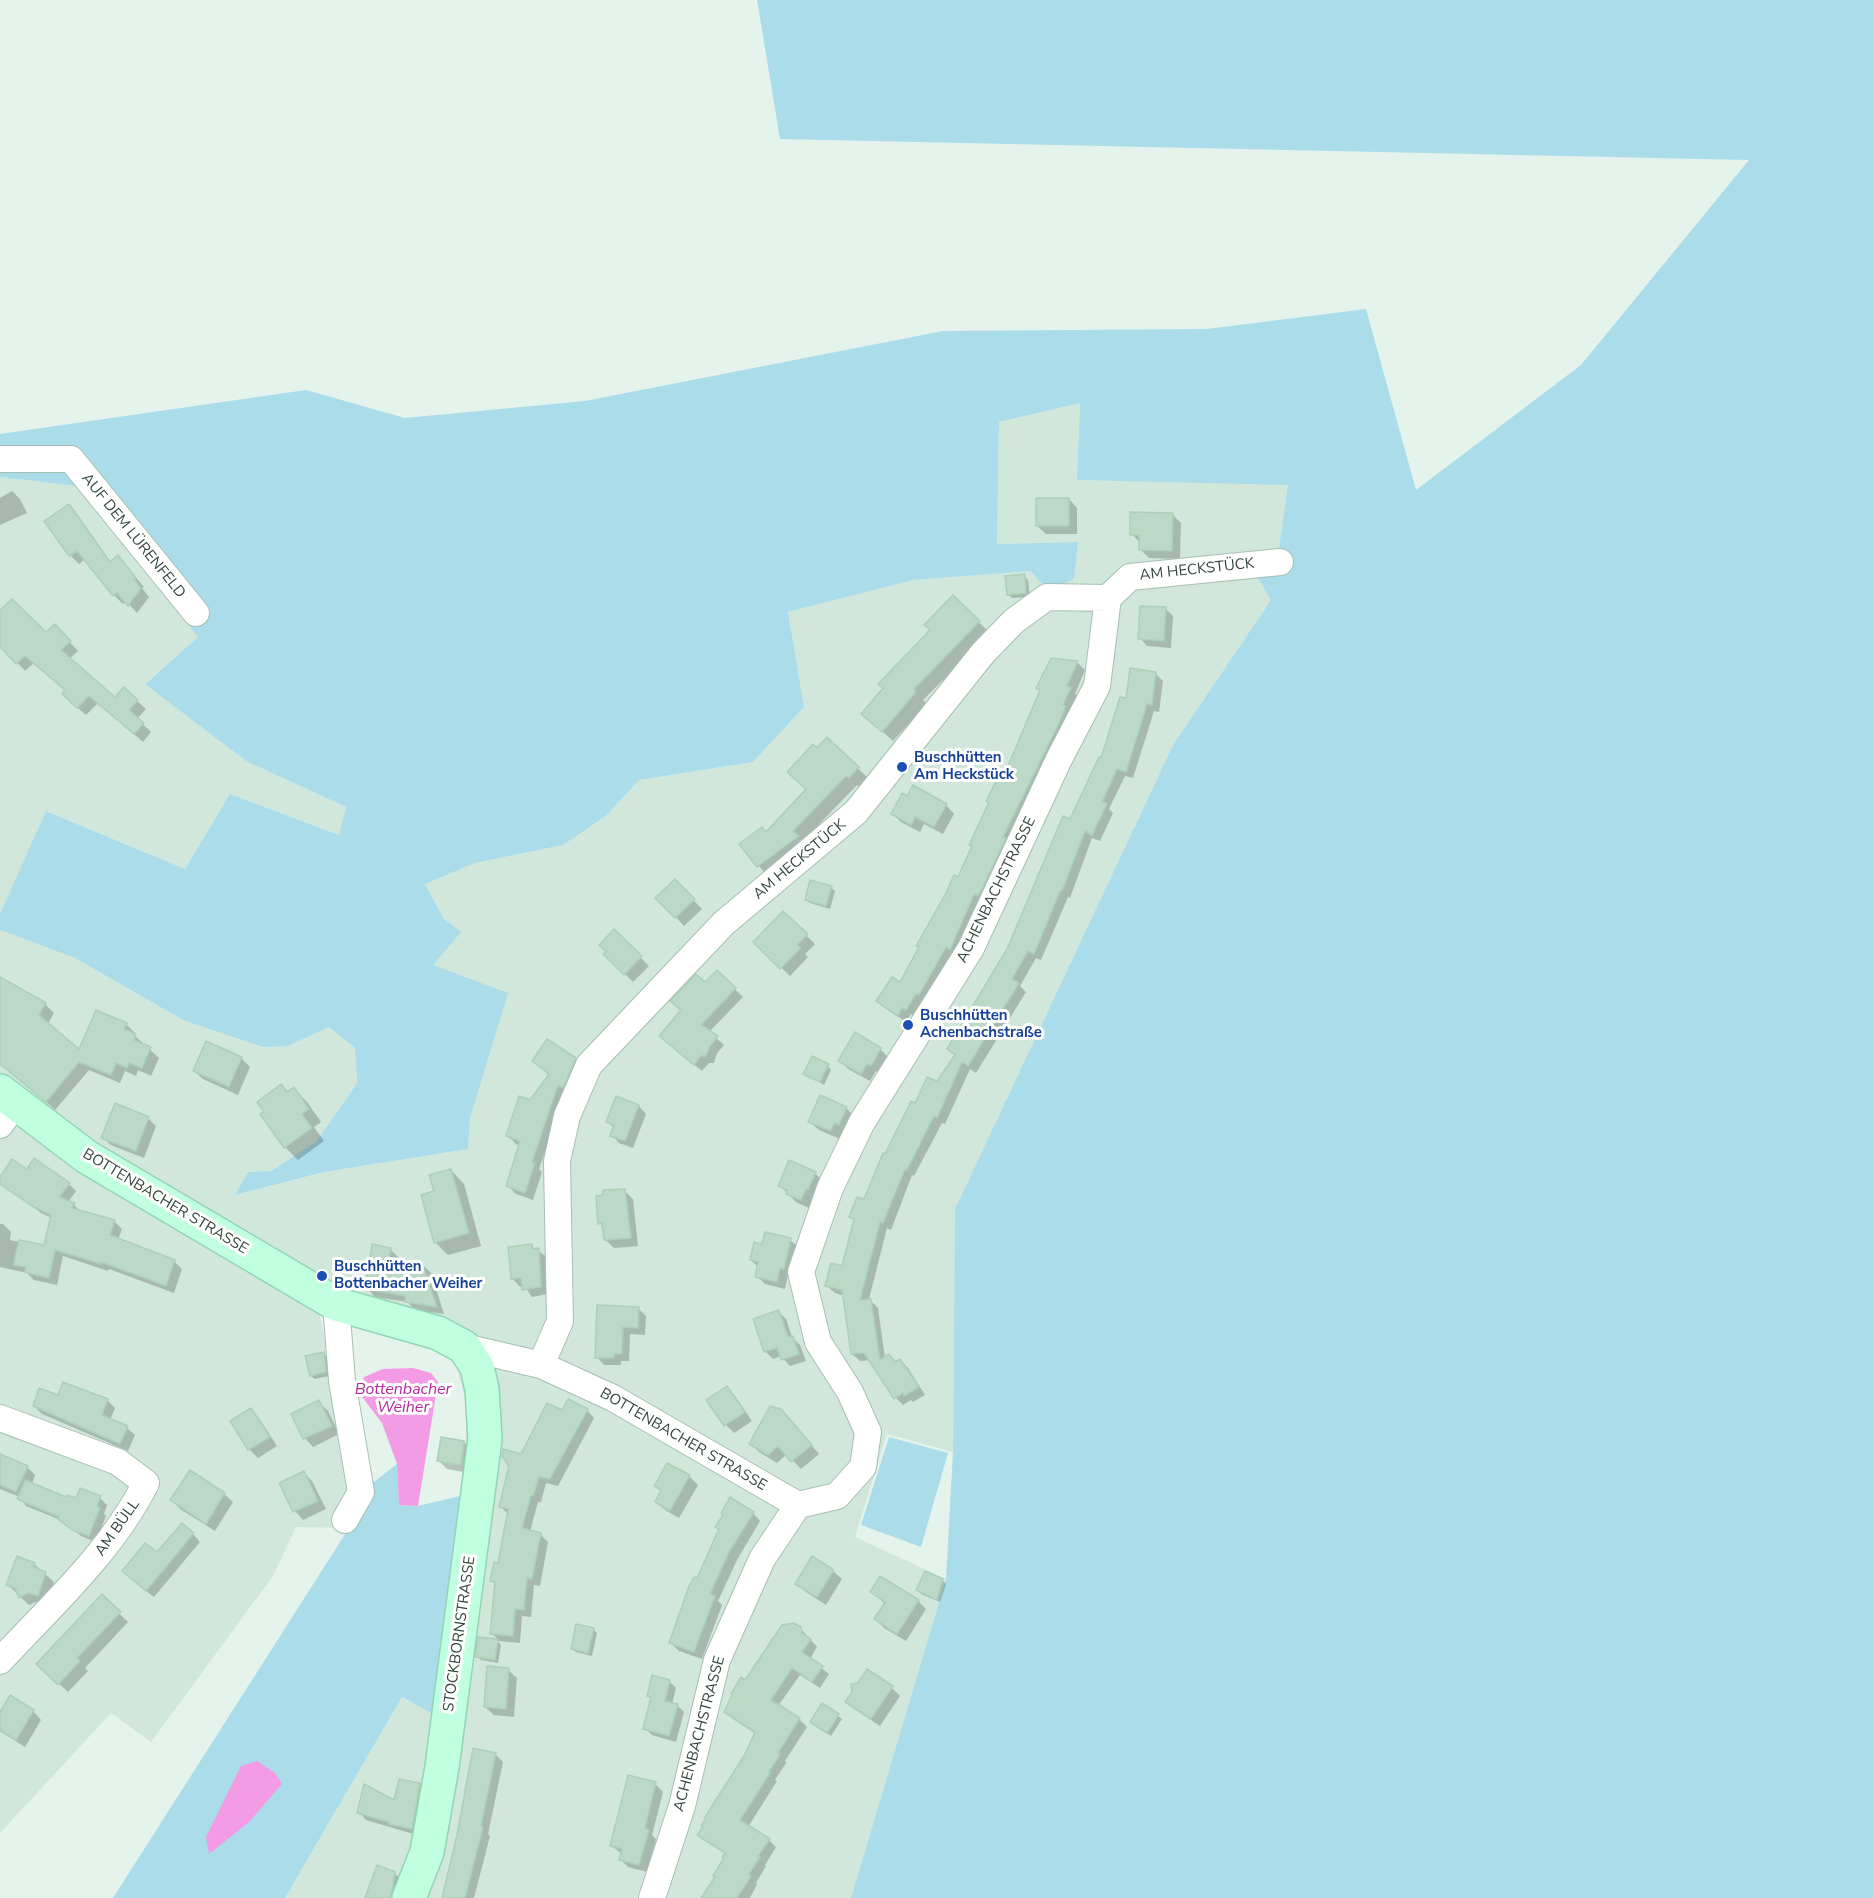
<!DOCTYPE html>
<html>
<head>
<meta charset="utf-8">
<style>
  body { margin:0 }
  canvas { display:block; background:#e4f3eb }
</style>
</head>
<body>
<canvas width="1873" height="1898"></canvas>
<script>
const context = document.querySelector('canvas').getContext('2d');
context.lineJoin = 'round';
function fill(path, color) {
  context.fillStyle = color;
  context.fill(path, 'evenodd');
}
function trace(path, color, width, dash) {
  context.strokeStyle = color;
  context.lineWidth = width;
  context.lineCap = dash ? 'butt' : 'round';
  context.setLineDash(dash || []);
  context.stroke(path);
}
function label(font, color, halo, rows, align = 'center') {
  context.font = font + ' "Nunito Sans",sans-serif';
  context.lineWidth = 6;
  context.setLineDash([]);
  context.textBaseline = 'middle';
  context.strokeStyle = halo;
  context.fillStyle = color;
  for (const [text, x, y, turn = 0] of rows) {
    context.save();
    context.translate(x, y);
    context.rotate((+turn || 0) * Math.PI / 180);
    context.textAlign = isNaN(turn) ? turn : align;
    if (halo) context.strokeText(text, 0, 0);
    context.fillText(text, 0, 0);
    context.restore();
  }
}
const residential = new Path2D(`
  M1080,403l-3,77 212,4 -18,116 -98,145 -218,464 -2,243 -66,-18 -32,103 91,42 -95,319h-566l117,-201 38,21 28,-310 -24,-85 -134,-50 45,196 -6,59 -53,-1 -23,49 -122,166 -40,-29 -111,120v-903l75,28 108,62 105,26 41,-19 26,21 2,35 -40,58 -46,30 -23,1 -12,23 88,-23 144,-23 2,-31 -37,-153 11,-46 -19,-35 50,-21 88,-18 43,-29 33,-36 114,-18 51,-55 -16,-95 125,-32 118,-9 43,8 4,-37 -81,2 2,-122z
  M0,477l76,9 122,151 -53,46 101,78 100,46 -6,28 -110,-41 -45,75 -138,-58 -47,103z`);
const green = new Path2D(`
  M757,0h1116v1898h-1022l95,-319 7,-127 2,-243 218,-464 98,-145 -13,-22 20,-23 10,-70 -211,-5 3,-77 -81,19 -2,122 81,-2 -4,37 -26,12 -17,-20 -118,9 -125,32 16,95 -51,55 -114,18 -33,36 -43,29 -88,18 -50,21 19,35 17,13 -28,33 75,28 -38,125 -2,31 -144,23 -89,23 13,-23 23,-1 46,-30 40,-58 -2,-35 -26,-21 -41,19 -25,1 -80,-27 -108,-62 -75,-28v-16l46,-103 139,58 45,-75 109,41 7,-28 -100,-46 -101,-77 53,-47 -122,-151 -76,-9v-43l306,-44 99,28 180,-17 358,-70 264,-2 159,-20 50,181 165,-125 168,-205 -969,-21z
  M889,1437l59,16 -27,94 -60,-22z
  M397,1464l2,41 19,1 42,-10 -20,222 -38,-21 -117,201h-172l236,-370 12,-36z`);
const water = new Path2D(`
  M413,1368l18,5 7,9 -20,124 -19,-1 -2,-41 -15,-41 -22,-29 4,-17 19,-8z
  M257,1761l18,12 7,11 -33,38 -40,32 -3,-17 35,-71z`);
const shadow = new Path2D(`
  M12,491l8,8 7,14 -27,12v-27z
  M1069,499l8,9v26h-31l-9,-8z
  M69,506l8,8 34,49 7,-6 26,30 -2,1 7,9 -12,16 -11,-12 -3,3 -9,-9 -29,-36 -6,5 -9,-9z
  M1172,514l9,9 -1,36 -31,-1 -9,-9v-6l-8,-9z
  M1024,576l4,4 2,17 -18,1 -4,-4z
  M953,597l37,36 -67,67 3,3 -4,6 -29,32 -19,-17 11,-35 47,-59z
  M1166,609l7,7 -2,32 -24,-2 -7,-8z
  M0,612l46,22 9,-8 23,25 -9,8 46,40 22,2 9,8 -9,10 14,13 -8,10 -45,-39 -12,12 -14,-12 -5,-12 -33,-28 -9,8 -25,-27z
  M1052,659l26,4 7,7 -10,24 3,3 -120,259 -44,61 -3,-3 -5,8 -20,-13 -8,-8 23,-17 19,-36 -2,-2 41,-67 82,-188 -3,-3z
  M1155,673l8,8 -4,31 -5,-1 -21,67 -8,-2 -16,33 4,4 -13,28 -8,-3 -22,60 -2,-1 -27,63 -5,-2 -16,28 6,6 -50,81 -6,-4 -25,55 -3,-1 -28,53 -2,-1 -21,55 -4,-2 -18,71 9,9 7,50 4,-2 8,7 3,-3 8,8 17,27 -12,7 -2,-2 -8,5 -7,-7 -25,-38 -11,1 -8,-7 -8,-58 -9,-3 -8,-7 16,-18 12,-47 -4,-4 14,-16 21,-45 30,-51 21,-22 19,-27 114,-235 32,-61 26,-61z
  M827,739l41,39 -8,9 -3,-2 -89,92 -27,-33 26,-11 41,-43 9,-40z
  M908,798l38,7 8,9 -11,20 -19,-10 -4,8 -19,-10 -9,-9z
  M675,881l27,28 -18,17 -8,-9z
  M831,888l4,3 -5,18 -20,-6 -4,-4z
  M783,913l32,31 -10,10 3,3 -18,19 -35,-34z
  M614,931l35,35 -16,16 -28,-28z
  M717,972l26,25 -34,35 15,13 -7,8 -3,10h-5l-7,8 -34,-28 14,-32z
  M0,978l45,26 9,9 -6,11 32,27 46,-27 9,9 -1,2 25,23 -8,18 -13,-6 -2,6 -11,-5 -5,12 -31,-13 -34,40 -55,-49z
  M207,1043l35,16 8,8 -12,28 -35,-16 -9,-8z
  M880,1049l9,9 -9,15 -4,-2 -6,10 -22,-12 -8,-9z
  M575,1059l8,9 -17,24 -27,77 3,3 -9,28 -17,-6 -8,-8 12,-40 -4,-2 -8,-8 43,-61 -17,-14z
  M828,1066l3,4 -7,15 -20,-12z
  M294,1089l13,13 14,20 -7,5 10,14 -26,19 -13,-13 3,-54z
  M639,1106l7,8 -13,34 -14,-5 -7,-8 2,-7 -7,-7z
  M846,1108l9,9 -7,16 -5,-2 -3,8 -21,-9 -9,-8z
  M148,1118l8,8 -12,32 -33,-13 -8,-7z
  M451,1170l13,14 17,62 -33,9 -13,-13 1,-50z
  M27,1171l42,13 7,7 -8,11 6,3 8,8 32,8 8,8 -4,11 57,22 7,7 -8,24 -65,-24 -1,2 -45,-15 -6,29 -23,-5 -7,-7 -27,-6v-43h3l8,8 -1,8 35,7 7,-29 -11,-5 -39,-30z
  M815,1173l8,9 -14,26 -13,-6 -16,-16z
  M624,1190l9,9 5,47 -24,2 -9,-9 -1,-11 -4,-5z
  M790,1240l8,7 -6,29 -4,-1 -3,14 -20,-5 -8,-8 2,-8 -8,-8 12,-14z
  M531,1246l16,11 1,37 -16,3 -8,-11 -4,1 -7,-8z
  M390,1249l9,9 -1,3 24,3 9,9 13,41 -29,-4 -7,-8 -33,-5 -8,-9z
  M638,1308l8,8 -1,19 -15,-1 -1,27h-8v4h-17l-7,-8z
  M779,1312l7,7 6,18 8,8 6,16 -16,5 -9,-10 -8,3 -8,-8z
  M323,1354l4,3 2,19 -14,3 -4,-3z
  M727,1388l8,8 17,25 -18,12 -8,-8z
  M59,1397l48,3 8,8 -5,12 17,8 8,7 -7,16 -86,-37 -8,-8z
  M319,1402l9,9 11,23 -26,13 -8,-9 -12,-23z
  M251,1410l8,8 18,28 -19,12 -9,-9 -17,-28z
  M587,1410l7,8 -36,68 -12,-3 -5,19h-3l-8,30 10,2 8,8 -8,44 -6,-1 -3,32 -9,-1 -2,27 -21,-2 -7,-8 4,-47 -4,-5 7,-16 9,-51 -7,-7 20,-52 42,-43z
  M789,1420l30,34 -18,15 -14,-15 -10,9 -18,-11 -8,-8z
  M464,1442l8,9 -3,22 -22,-4 -8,-8z
  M0,1456l27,11 8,8 -3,9 35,15 10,1 23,-2 7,7 -3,9 2,2 -10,26 -15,-6 -18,-15 -37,-15 -6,-9 -20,-8z
  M190,1472l34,22 9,8 -18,29 -35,-22 -8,-9z
  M304,1473l8,8 14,28 -23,11 -8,-9 -14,-28z
  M689,1476l9,9 -19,33 -14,-8 -9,-8 6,-10 -6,-6z
  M753,1513l7,8 -23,39 -19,41 4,4 -20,54 -23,-8 -8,-8z
  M193,1534l7,8 -46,55 -23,-18 26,-25z
  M34,1564l20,18 -8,22 -8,-3 -9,4 -21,-20z
  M833,1571l9,8 -16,26 -20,-13 -9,-8z
  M942,1580l4,4 -6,18 -19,-8 -3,-4z
  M872,1592l46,9 8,8 -20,32 -22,-13 -8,-9 9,-15z
  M102,1597l26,25 -43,46 3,3 -20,21 -30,-28z
  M800,1628l17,19 -7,12 19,15 -9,14 -20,-13 -22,31 21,13 8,8 -22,34 1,2 -11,17 2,1 -29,46 21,13 7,7 -11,18 1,1 -10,17 1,1 -7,14h-47l14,-21 9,-23 -27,-19 46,-79 11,-22 -23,-15 -8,-8 21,-29z
  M593,1629l4,4 -5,23 -16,-4 -4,-3z
  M497,1641l4,4 -3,18 -17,-3 -4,-4z
  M508,1670l9,8 -3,39 -20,-2 -9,-8z
  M669,1681l7,7 -4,16 5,1 7,7 -8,30 -24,-7 -7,-7 7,-29 -4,-4z
  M892,1688l8,8 -20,30 -24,-16 -9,-9 6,-9z
  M823,1705l19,14 -11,17 -15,-10z
  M33,1711l8,9 -16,27 -25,-16v-16z
  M495,1754l8,8 -15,72 2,2 -16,62h-31z
  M655,1784l8,8 -11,43 4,4 -9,33 -19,-5 -8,-8 2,-5 -10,-8z
  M419,1785l8,8 -7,43 -54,-16 -7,-8 36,-10z
  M394,1873l8,7 -2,18h-33z`);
const building = new Path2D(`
  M1036,498h33v28h-33z
  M69,504l41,58 8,-7 18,23 -2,1 7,9 -13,18 -11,-13 -4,3 -36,-45 -8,5 -25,-35z
  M1130,512l43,1 -1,38 -33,-1v-15h-9z
  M1025,574l1,19 -19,2 -2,-19z
  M953,595l27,26 -66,68 2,2 -5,7 -29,34 -21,-18 22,-26 -5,-4 52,-54 -6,-5z
  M12,599l34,33 9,-8 16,17 -10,9 54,47 9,-10 14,13 -9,10 15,13 -10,11 -45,-38 -12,12 -15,-14 3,-4 -40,-34 -9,8 -16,-17v-37z
  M1140,606l26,1 -2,34 -26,-2z
  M1051,658l27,3 -11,25 4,2 -8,17 3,1 -8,19 -55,112 3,1 -24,51 -4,7 -4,-2 -24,56 -4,-3 -27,48 -3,-1 -10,16 -4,-2 -4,8 -22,-15 16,-24 8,5 19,-35 -3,-1 29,-51 9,-20 4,2 14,-31 -3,-1 20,-43 -3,-1 15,-30 4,2 35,-83 -4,-2z
  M1130,668l26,4 -4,33 -5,-1 -21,68 -9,-3 -15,33 5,2 -15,31 -7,-4 -23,60h-2l-26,63 -6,-3 -16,28 7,4 -51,83 -6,-4 -25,56 -3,-2 -27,54 -2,-1 -22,54 -3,-1 -20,78 11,-1 9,61 9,-6 6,8 5,-3 19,28 -15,9 -1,-3 -9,6 -30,-46 -13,1 -9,-64 -17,-4 6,-23 11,3 12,-47 -5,-2 8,-20 7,2 19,-46 2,1 26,-53 4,2 12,-26 10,4 18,-26 -8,-6 60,-100 56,-133 7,3 29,-62 2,1 19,-61 6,1z
  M827,737l32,30 -10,11 -3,-2 -53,55 6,5 -42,31 -18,-23 23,-17 4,5 40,-43 -19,-17 26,-28 4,4z
  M913,785l34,19 -13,23 -19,-10 -4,8 -20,-11 11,-21 5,3z
  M675,879l20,20 -20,19 -20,-20z
  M810,880l22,6 -6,20 -21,-6z
  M783,911l25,23 -11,11 4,3 -21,21 -27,-27z
  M614,929l28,27 -18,19 -21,-21 3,-2 -7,-7z
  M717,970l19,18 -35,37 17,11 -8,10 -4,10h-5l-7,9 -35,-29 22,-26 -11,-9 26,-27 9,8z
  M0,977l46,26 -7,12 40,34 17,-39 31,13 -3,6 12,5 -2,6 17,7 -9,21 -13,-5 -2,5 -11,-5 -5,12 -32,-13 -33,40 -46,-38z
  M855,1032l26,16 -10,18 -4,-2 -6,10 -23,-13z
  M547,1039l29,19 -13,30 -5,-3 -26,77 3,1 -10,30 -19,-7 14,-45 -14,-5 13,-40 11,4 19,-26 -17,-13z
  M206,1041l36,16 -13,30 -36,-16z
  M812,1056l17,8 -9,18 -17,-8z
  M281,1084l6,8 7,-5 15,22 -7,5 10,14 -28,20 -24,-34 4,-2 -7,-10z
  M820,1095l27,12 -8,18 -4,-2 -4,8 -23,-9z
  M616,1096l23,9 -14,36 -15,-5 4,-11 -8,-3z
  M115,1103l34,14 -13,34 -35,-13z
  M34,1158l36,25 -11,14 16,6 -3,5 43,12 -5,15 65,25 -9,26 -65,-24v2l-46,-14 -6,28 -25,-6 2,-5 -13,-2 6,-25 25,5 7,-30 -19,-9 -32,-22v-7l12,-18 15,10z
  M789,1160l27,12 -8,18 -2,-1 -5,11 -15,-6 1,-4 -9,-4z
  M451,1169l18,64 -35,10 -13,-48 13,-4 -5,-16z
  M625,1189l6,49 -27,2 -2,-17 -4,1 -2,-28 7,-1v-5z
  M765,1232l26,6 -7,31 -4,-1 -3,14 -22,-5 3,-15 -8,-2 4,-18 8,2z
  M372,1244l19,4 -2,10 33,5 15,44 -32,-5 1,-6 -41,-7z
  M532,1244v5l7,-1 2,39 -19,3 -1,-12 -10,1 -3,-32z
  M597,1305l42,2 -1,21 -15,-1 -1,27h-8v4h-19z
  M779,1310l9,27 5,-1 6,18 -18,6 -4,-12 -13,4 -11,-33z
  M324,1352l2,20 -16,4 -5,-20z
  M63,1382l45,17 -6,16 26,11 -8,18 -87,-38 6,-18 19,7z
  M727,1386l18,26 -21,14 -18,-26z
  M568,1399l20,10 -38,70 -11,-2 -6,19 -2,-1 -9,33 19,5 -9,46 -5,-1 -3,32 -9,-1 -2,27 -23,-2 5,-52 -5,-1 4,-19 4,1 10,-54 -9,-2 10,-41 -7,-10 1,-7 18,5 26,-51 15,7z
  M319,1400l13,26 -29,13 -12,-25z
  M770,1406l11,3 31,36 -21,17 -13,-16 -10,9 -19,-11z
  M251,1408l19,29 -22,13 -18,-29z
  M441,1437l23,4 -3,24 -24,-4z
  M0,1454l28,12 -12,26 -16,-7z
  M667,1463l23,12 -20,36 -15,-9 6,-12 -7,-4z
  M190,1470l35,23 -19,31 -36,-24z
  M304,1471l14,30 -25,11 -14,-29z
  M25,1480l41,17 1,-2 9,3 4,-10 21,8 -4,10 3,2 -11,28 -17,-6 -14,-11 1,-2 -42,-18z
  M730,1497l24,15 -25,40 -19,42 5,2 -21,56 -25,-9 20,-57 5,-9 3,1 22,-49 -4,-2 8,-12 -2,-2z
  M182,1523l12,10 -48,58 -24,-20 23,-28 12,9z
  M17,1556l18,7 -2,4 13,5 -8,24 -10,-3 -9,5 -4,-10 -9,-3z
  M812,1556l22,14 -17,27 -22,-13z
  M925,1571l18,8 -6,21 -21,-10z
  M880,1576l39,24 -22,34 -23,-15 11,-17 -15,-10z
  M102,1594l19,18 -44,46 3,3 -22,24 -22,-21z
  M794,1623l7,4 1,6 9,6 -9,13 21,14 -11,16 -20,-14 -21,32 29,18 -22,35 2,1 -11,18 1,1 -30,47 30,19 -12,17 2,1 -11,17 2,2 -14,22h-36l14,-21 -2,-1 11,-18 -2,-1 3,-4 -28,-18 6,-8 -2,-1 5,-8 -1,-1 39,-61 11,-24 -31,-20 8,-17 -1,-1 10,-17 4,3 37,-55z
  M576,1624l18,4 -6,25 -17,-4z
  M478,1637l20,2 -3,21 -20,-3z
  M487,1666l22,2 -3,41 -22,-2z
  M867,1669l26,17 -22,33 -26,-17 7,-10 -1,-8 7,-1z
  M652,1675l18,5 -5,21 13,3 -9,32 -26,-7 8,-32 -4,-1z
  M10,1695l24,15 -18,30 -16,-10v-18z
  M822,1703l17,11 -12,19 -17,-11z
  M473,1748l23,5 -15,73 2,1 -18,71h-23l15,-63z
  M628,1775l28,7 -11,46 4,2 -10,35 -20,-5 3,-11 -12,-3z
  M399,1779l21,4 -8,46 -23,-5v-2l-32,-9 7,-29 30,16z
  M377,1865l18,7 -4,26h-26z`);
const street = new Path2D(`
  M0,459h71l125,154
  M0,1125l15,-21
  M336,1304l6,77 19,111 -16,28
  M464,1347l77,18 72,33 185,107
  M541,1365l19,-44 -3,-160 10,-45 22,-51 135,-142 132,-111 127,-159 31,-32 33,-24 61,1 22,-21 150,-15
  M0,1418l118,44 28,21c-35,69 -94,122 -146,178
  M652,1898l30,-92 35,-146 45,-101 36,-54 39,-9 26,-29 5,-35 -18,-40 -32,-50 -17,-70 29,-84 32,-66 109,-174 88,-189 38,-73 11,-88`);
const secondary = new Path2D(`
  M0,1091l87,66 249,147 102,29 26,14 13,20 5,22 3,50 -43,328 -15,85 -18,46`);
const markers = [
  [902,767,6,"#1a4fb4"],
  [908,1025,6,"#1a4fb4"],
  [322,1276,6,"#1a4fb4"]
];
const streetNames = [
  ["AUF DEM LÜRENFELD",133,536,51],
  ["AM HECKSTÜCK",1197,570,-6],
  ["AM HECKSTÜCK",800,860,-40],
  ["ACHENBACHSTRASSE",997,890,-64],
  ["BOTTENBACHER STRASSE",165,1202,31],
  ["BOTTENBACHER STRASSE",683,1440,30],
  ["AM BÜLL",118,1528,-55],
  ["STOCKBORNSTRASSE",460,1634,-82],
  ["ACHENBACHSTRASSE",700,1734,-75]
];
const transitNames = [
  ["Buschhütten",914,758],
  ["Am Heckstück",914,775],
  ["Buschhütten",920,1016],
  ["Achenbachstraße",920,1033],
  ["Buschhütten",334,1267],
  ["Bottenbacher Weiher",334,1284]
];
const waterNames = [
  ["Bottenbacher",403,1390],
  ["Weiher",403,1408]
];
fill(residential, '#d1e7db');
fill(green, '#aadcea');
fill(water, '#f39ce5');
fill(shadow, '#0003');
fill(building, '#bcd8c6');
trace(building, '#acd0b9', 1.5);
trace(street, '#a6bfb0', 28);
trace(secondary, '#91d5b3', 36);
trace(street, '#fff', 26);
trace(secondary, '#c1ffe1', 33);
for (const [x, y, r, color] of markers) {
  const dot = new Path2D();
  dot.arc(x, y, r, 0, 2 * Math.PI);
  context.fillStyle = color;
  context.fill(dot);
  trace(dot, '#fff', 2);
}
label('15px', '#33453a', '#fff', streetNames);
label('bold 15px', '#164399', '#fff', transitNames, 'left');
label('italic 16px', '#b5289c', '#fff', waterNames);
</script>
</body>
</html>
